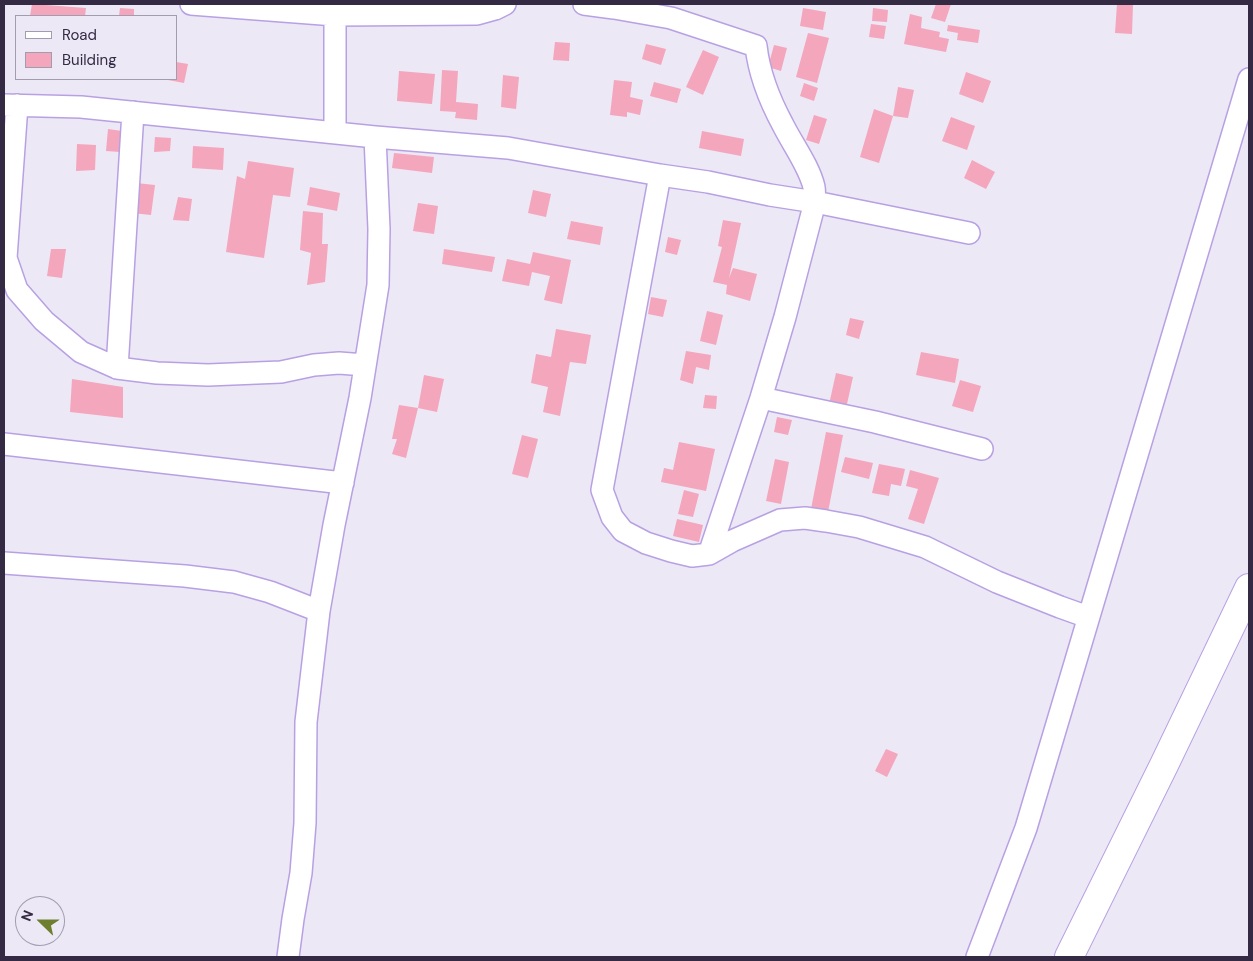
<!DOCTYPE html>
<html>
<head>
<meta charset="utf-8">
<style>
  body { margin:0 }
  #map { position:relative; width:1253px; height:961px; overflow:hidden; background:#ece8f6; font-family:"DM Sans",sans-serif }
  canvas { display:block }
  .frame { position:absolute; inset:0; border:5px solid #342a44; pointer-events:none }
  .legend { position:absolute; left:15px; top:15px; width:162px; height:65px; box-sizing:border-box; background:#ece8f6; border:1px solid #a29caf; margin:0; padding:6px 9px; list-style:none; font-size:15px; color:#342a44 }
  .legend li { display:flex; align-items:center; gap:10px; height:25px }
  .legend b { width:25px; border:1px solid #a29caf }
  .north { position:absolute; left:15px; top:896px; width:50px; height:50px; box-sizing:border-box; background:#ece8f6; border:1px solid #a29caf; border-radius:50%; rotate:292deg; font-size:14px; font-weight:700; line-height:20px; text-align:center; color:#342a44 }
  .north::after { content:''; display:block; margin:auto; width:18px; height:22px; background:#6d7f2f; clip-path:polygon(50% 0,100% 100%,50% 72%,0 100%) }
</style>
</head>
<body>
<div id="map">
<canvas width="1253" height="961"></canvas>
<div class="frame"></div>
<ul class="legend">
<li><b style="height:6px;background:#fff"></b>Road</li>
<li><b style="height:14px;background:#f4a6bc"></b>Building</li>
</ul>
<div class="north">N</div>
</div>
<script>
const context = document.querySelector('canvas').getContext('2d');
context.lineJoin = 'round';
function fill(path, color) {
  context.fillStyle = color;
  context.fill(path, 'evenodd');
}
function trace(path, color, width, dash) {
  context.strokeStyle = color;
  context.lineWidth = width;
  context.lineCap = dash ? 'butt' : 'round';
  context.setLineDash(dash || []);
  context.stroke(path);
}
const building = new Path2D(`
  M32,4l54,4 -1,8h-55z
  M936,4h15l-6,18 -14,-4z
  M1117,4h16l-1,30 -17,-1z
  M120,8l14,1v7h-15z
  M803,8l23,4 -3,18 -23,-4z
  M873,8l15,2 -1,12 -15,-1z
  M910,14l12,3 -1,11 19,4 -1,5 10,2 -3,13 -42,-8z
  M871,24l15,2 -2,13 -15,-2z
  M948,25l32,5 -2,13 -21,-3 1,-7 -11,-2z
  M808,33l21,5 -12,45 -21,-6z
  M555,42l15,1 -1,18 -16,-1z
  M646,44l20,5 -5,16 -19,-6z
  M774,45l13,3 -6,23 -13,-4z
  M703,50l16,7 -16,38 -17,-8z
  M176,62l12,2 -4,19 -16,-3v-1h8z
  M442,70l16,1 -2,31 22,2 -1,16 -22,-2 1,-6 -16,-1z
  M399,71l36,3 -3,30 -35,-3z
  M966,72l25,9 -8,22 -24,-9z
  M503,75l16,2 -3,32 -15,-2z
  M614,80l18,2 -2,15 13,3 -3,15 -13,-3v5l-17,-2z
  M654,82l27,7 -4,14 -27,-7z
  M804,83l14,5 -4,13 -14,-5z
  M898,87l16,3 -6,28 -15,-2z
  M874,109l19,7 -14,47 -19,-6z
  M814,115l13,4 -8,25 -13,-4z
  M951,117l24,9 -8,24 -25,-9z
  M108,129l14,2 -2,21 -14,-1z
  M702,131l42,8 -3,17 -42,-8z
  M155,137l16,1 -1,13 -16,1z
  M77,144l19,1 -1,25 -19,1z
  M193,146l31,2 -1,22 -31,-2z
  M394,153l40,4 -2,16 -40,-5z
  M972,160l23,12 -9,17 -22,-11z
  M248,161l46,7 -4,29 -17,-2 -9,63 -38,-6 11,-76 8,3z
  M136,183l19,2 -4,30 -19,-2z
  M310,187l30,6 -3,18 -30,-6z
  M533,190l18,4 -5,23 -18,-4z
  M178,197l14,2 -3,22 -16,-1z
  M418,203l20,3 -4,28 -21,-3z
  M303,211l20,2 -1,31h6l-3,38 -18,3 4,-32 -11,-3z
  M723,220l18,3 -12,55 4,-10 24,6 -7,27 -24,-7 1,-9 -14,-3 9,-35 -4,-1z
  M571,221l32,6 -3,18 -33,-6z
  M668,237l13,3 -4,15 -12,-3z
  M51,249h15l-4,29 -15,-2z
  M444,249l51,8 -3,15 -50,-8z
  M533,252l38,8 -9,44 -18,-4 6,-24 -18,-4 -3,14 -27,-5 5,-22 23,5z
  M651,297l16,3 -4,17 -15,-3z
  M707,311l16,4 -7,30 -16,-4z
  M850,318l14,3 -5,18 -13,-4z
  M556,329l35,6 -5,29 -16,-2 -10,54 -17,-4 5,-25 -17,-4 5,-29 15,3z
  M686,351l25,4 -2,15 -13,-3 -3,17 -13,-4z
  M921,352l38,7 -4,24 -39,-8z
  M836,373l17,4 -8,36 -17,-4z
  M424,375l20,4 -7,33 -19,-4z
  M72,379l51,8v31l-53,-6z
  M960,380l21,6 -8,26 -21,-6z
  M705,395l12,1 -1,13 -13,-1z
  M399,405l19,3 -12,50 -14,-4 5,-15h-5z
  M777,417l15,3 -4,15 -14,-3z
  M826,432l17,3 -15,77 -17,-3z
  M522,435l16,4 -10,39 -16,-4z
  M679,442l36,7 -9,42 -45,-9 3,-14 9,2z
  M845,457l28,6 -4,16 -28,-7z
  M775,459l14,3 -8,42 -15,-3z
  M879,464l26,5 -4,17 -10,-2 -2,12 -17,-3z
  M910,470l29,8 -15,46 -16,-5 10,-30 -12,-3z
  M684,490l15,4 -6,23 -15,-3z
  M677,519l26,6 -4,17 -26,-6z
  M886,749l12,5 -11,23 -12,-6z`);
const street = new Path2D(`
  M191,4l144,11 1,-11
  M584,4l30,4 57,10 85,28c3,27 14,55 27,79 10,20 26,41 31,62 1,5 0,11 1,15l-30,115 -24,81 -52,156
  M4,105l77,2 294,30 133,11 152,27 48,7 62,13 45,7 154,31
  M17,105l-11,153 11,32 27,31 37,31 36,16 40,5 51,2 73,-3 33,-7 25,-2 26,2
  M335,132v-117l142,-1 18,-5 10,-5
  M660,175l-58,315 10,27 11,14 23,12 25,8 21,5 17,-2 23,-13 48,-21 25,-2 21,3 33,6 66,20 72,35 63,25 28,10
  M117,368l16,-256
  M761,398l114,24 107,27
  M4,444l339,39
  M4,563l181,13 49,6 36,10 49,19
  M288,957l5,-38 8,-46 4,-50 1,-101 13,-111 15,-86 26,-127 18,-113 1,-56 -4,-92
  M977,957l49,-129 223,-749`);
const secondary = new Path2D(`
  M1069,957l95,-192 85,-177`);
fill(building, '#f4a6bc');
trace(street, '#b8a1e3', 24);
trace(secondary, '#b8a1e3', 30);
trace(street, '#fff', 21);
trace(secondary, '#fff', 28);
</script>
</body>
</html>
